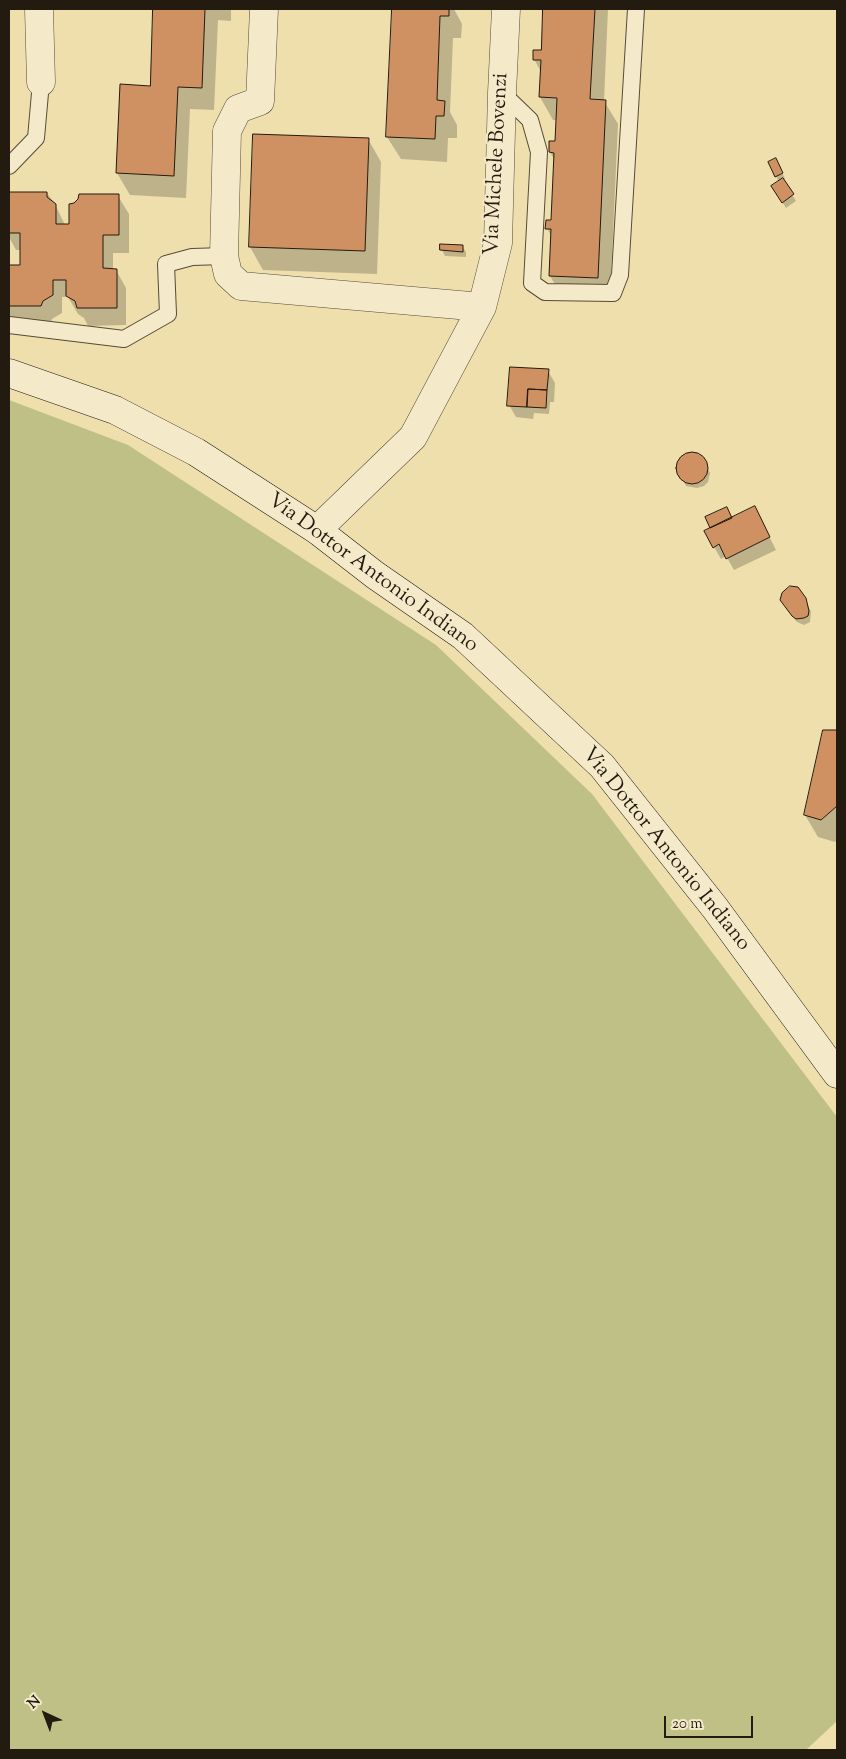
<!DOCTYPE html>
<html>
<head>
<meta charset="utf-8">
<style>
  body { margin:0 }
  #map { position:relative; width:846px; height:1759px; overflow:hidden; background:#eedfad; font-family:"Sorts Mill Goudy",serif }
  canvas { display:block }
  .frame { position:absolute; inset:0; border:10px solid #231a10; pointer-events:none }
  .north { position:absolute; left:20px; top:1689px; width:50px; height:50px; -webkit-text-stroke:4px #f4eaca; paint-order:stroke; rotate:317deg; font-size:14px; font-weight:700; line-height:20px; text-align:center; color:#231a10 }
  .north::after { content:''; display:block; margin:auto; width:18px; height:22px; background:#231a10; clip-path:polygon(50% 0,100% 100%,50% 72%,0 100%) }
  .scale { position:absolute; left:664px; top:1716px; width:89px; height:22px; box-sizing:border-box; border:2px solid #231a10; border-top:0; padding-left:6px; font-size:15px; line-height:18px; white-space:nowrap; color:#231a10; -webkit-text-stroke:4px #f4eaca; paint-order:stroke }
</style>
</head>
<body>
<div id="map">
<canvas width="846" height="1759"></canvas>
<div class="frame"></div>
<div class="north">N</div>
<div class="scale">20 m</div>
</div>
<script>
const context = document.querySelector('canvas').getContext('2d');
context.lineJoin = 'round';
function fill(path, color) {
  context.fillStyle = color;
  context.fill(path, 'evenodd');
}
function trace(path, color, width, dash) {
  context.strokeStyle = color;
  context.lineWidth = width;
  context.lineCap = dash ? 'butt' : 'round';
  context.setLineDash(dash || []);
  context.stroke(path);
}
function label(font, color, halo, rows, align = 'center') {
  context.font = font + ' "Sorts Mill Goudy",serif';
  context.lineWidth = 4;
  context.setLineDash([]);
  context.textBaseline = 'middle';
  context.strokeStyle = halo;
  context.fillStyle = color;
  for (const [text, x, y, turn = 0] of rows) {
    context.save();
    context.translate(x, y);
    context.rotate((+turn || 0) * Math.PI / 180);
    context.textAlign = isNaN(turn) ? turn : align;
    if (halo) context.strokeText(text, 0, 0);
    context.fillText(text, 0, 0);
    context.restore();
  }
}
const green = new Path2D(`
  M9,400l119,45 308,200 156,149 245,323v604l-31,29h-797z`);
const shadow = new Path2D(`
  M154,9h77v12l-13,-1 -4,90 -24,-1 -4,89 -56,-3 -13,-22 34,-86z
  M393,9h61l8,15 -1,14h-8l-3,74 7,13v13h-9l-1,24 -46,-3 -14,-22z
  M544,9h64l-4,92 14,23 -8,176 -47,-2 -13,-22 2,-38 -5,-10 5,-6 3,-61 -5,-9 6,-10 1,-22h-4l-13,-23 1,-25 -7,-13 8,-8z
  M254,135l114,4 13,23 -4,112 -114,-4 -13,-23z
  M779,165l6,14 -2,1 13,21 -10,7 -10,-16 3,-10 -3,-6z
  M9,193h38l8,11 10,21h5l48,-29 11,18v39h-16v17h3l10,18v37l-38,1 -4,-8 -6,-4 -10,-17h-6v16l-10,6 -1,4h-37l-5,-9v-47h12v-17h-5l-7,-13z
  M442,245l20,1 4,6v5l-21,-1 -3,-6z
  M548,371l7,12 -1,19h-4l-1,12 -15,-1 -1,6 -17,-2 -7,-12z
  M691,453l8,2 4,4 7,14 -2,9 -4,4 -7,2 -11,-2 -8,-16v-6l2,-4 4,-5z
  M707,518l54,2 15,30 -42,20 -8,-14 -5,3 -7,-12 -2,-18z
  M805,599l6,13 -1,10 -6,3 -7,-3 -12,-16z
  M824,731h13v109l-2,2 -17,-5 -13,-22z`);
const building = new Path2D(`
  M153,9h52l-3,79 -24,-1 -4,89 -58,-3 4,-89 30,2z
  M392,9h57v7h-9l-3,84 8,1 -1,15h-8l-1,23 -49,-2z
  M543,9h52l-5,90 16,1 -8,178 -49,-2 2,-47h-6l1,-9h5l3,-67 -5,-1v-11h6l2,-43 -18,-1 2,-37h-8v-10h8z
  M253,134l116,4 -4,113 -116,-4z
  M776,158l7,15 -8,4 -7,-15z
  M783,178l11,16 -12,9 -11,-17z
  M9,192h38v5l9,7v20h13v-20l5,-1 4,-4 1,-5h40v41h-16v33l14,1v39h-40l-2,-7 -9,-5v-16h-13v15l-10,6 -2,5h-32v-41h11v-32h-11z
  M440,244l23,1v7l-23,-2z
  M510,367l39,2 -2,21 -19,-1 -1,18 -20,-1z
  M528,389l19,1 -1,18 -19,-1z
  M676 468a16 16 0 1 1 32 0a16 16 0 1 1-32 0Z
  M755,506l15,31 -44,22 -7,-15 -6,4 -9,-17z
  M727,507l5,11 -22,10 -5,-11z
  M790,586l8,1 8,11 3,13 -1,5 -4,2 -8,1 -4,-3 -12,-16 2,-7z
  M823,730h14v76l-16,14 -17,-5z`);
const lane = new Path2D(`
  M502,93l28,27 9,32 -7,131 13,9 68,1 7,-18 16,-266
  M9,166l27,-28 5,-56
  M9,325l115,14 44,-25 -2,-50 26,-7 32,-1`);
const street = new Path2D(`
  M39,9l2,73
  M264,9l-4,92 -22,8 -11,22 -3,125 4,18 13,12 241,21
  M317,530l96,-93 69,-130 16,-64 4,-150 4,-84`);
const secondary = new Path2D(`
  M9,373l106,37 81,42 121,78 58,45 88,61 139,130 113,142 122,166`);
const streetNames = [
  ["Via Michele Bovenzi",498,164,-87],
  ["Via Dottor Antonio Indiano",372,574,36],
  ["Via Dottor Antonio Indiano",665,850,51]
];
fill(green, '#bec086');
fill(shadow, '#0003');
fill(building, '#d09162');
trace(building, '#231a10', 1);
trace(lane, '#564b37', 18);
trace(street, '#564b37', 29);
trace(secondary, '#231a10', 29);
trace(lane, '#f4eaca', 16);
trace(street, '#f4eaca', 28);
trace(secondary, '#f4eaca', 28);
label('21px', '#231a10', '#f4eaca', streetNames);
</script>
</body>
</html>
